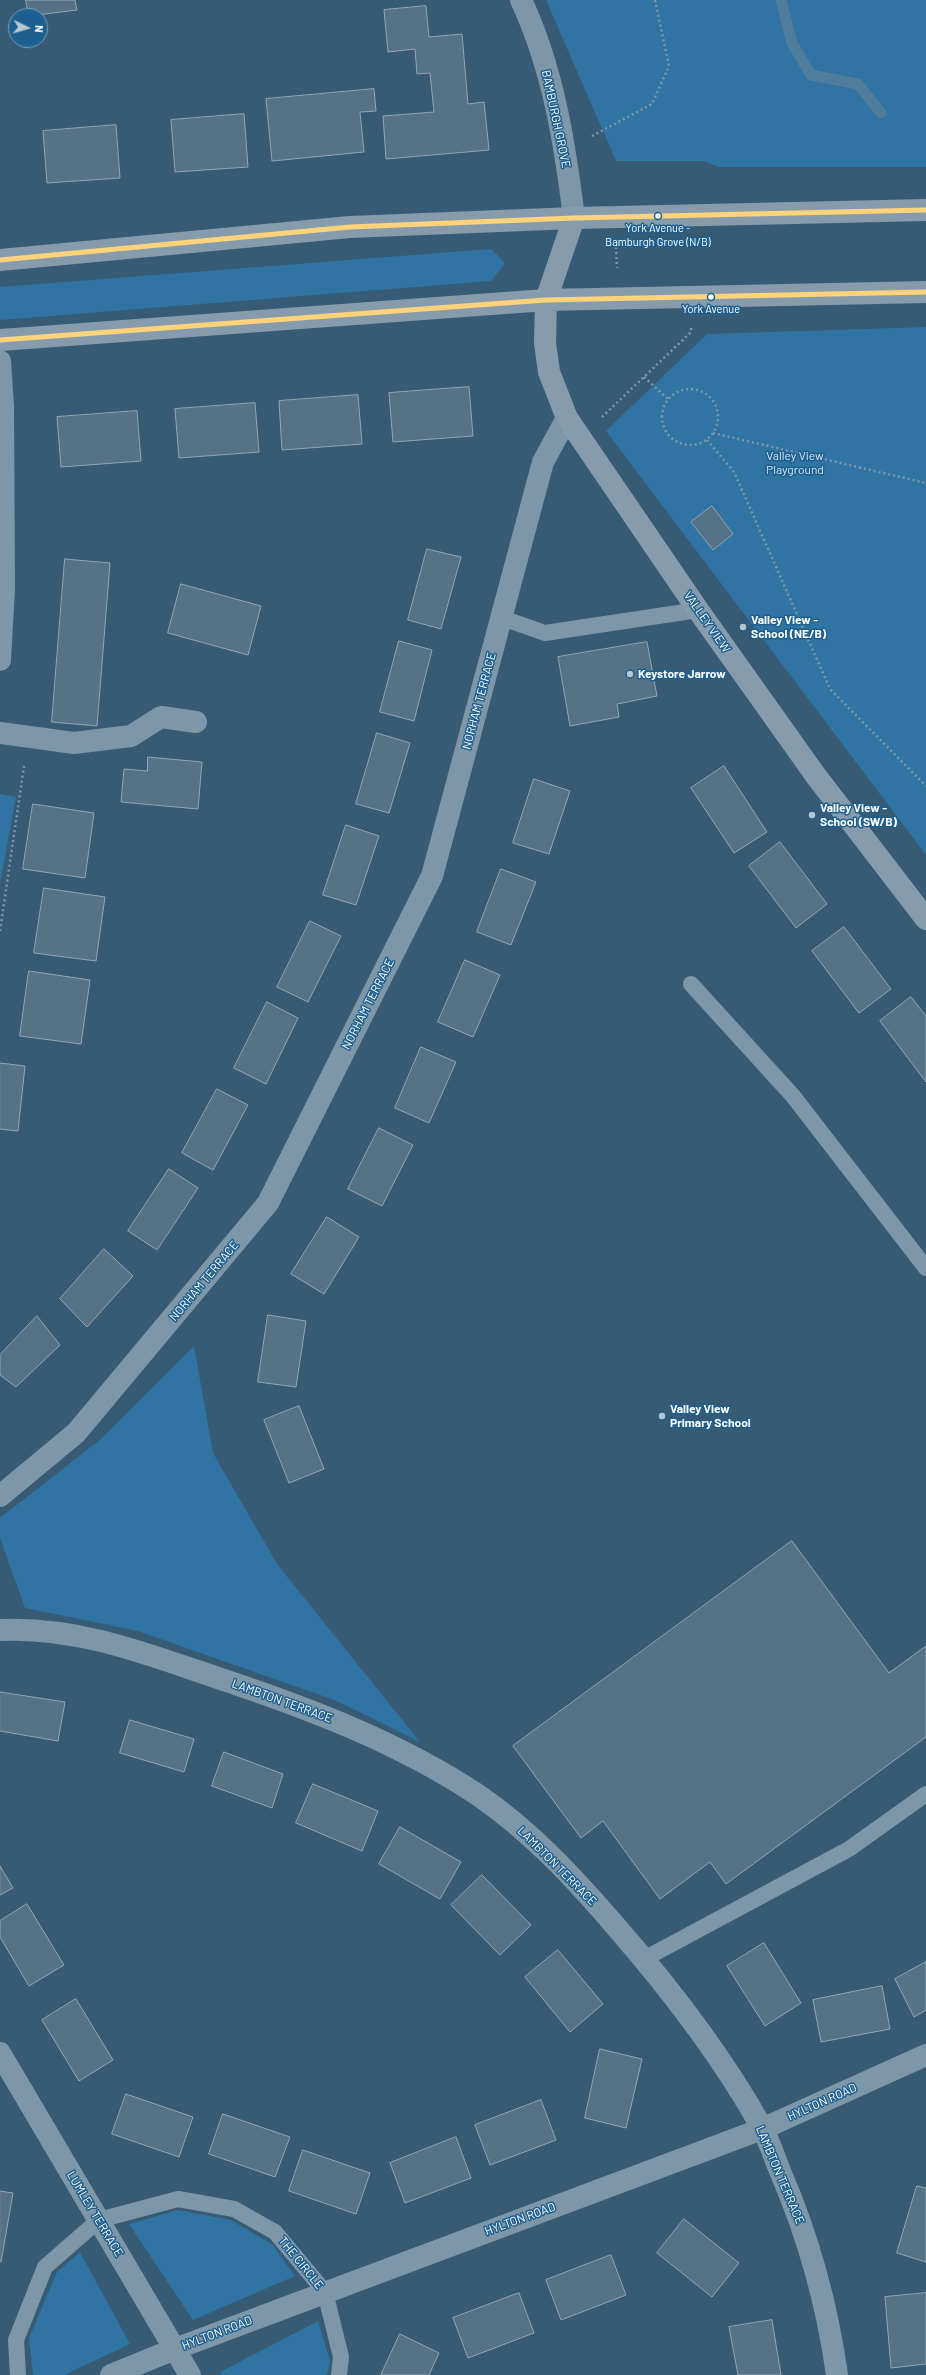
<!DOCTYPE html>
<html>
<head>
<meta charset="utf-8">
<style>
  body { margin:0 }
  #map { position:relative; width:926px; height:2375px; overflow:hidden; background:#375b74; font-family:Barlow,sans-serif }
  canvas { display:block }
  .north { position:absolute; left:8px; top:8px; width:40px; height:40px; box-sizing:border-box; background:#1d5f8e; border:1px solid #779fbb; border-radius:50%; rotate:95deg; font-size:11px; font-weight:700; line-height:16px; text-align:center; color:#fff }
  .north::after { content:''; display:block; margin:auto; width:14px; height:18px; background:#b9c6ce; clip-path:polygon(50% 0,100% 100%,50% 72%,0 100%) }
</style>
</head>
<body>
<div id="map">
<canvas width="926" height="2375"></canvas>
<div class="north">N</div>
</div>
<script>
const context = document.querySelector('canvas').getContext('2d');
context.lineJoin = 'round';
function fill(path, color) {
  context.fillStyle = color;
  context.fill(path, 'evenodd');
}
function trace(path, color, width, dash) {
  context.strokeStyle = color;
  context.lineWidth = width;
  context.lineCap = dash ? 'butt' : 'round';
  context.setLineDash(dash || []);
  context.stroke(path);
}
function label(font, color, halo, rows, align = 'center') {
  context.font = font + ' Barlow,sans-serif';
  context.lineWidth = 3;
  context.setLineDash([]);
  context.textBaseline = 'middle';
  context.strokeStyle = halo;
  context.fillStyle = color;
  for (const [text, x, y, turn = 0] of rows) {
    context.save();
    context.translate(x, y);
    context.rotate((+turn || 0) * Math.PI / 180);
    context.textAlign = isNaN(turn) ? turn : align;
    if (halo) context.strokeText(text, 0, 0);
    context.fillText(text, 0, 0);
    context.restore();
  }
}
const green = new Path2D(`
  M546,0h380v167h-207l-15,-6h-88z
  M491,249l14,14 -14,18 -491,39v-33z
  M926,327v528l-320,-424 101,-97z
  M0,794l16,3 -16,87z
  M194,1346l19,107 64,111 143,178 -83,-41 -199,-70 -113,-23 -25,-70v-20l101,-79z
  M178,2210l53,10 42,25 22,31 -102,44 -64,-96z
  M80,2252l50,92 -66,31h-31l-4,-37 28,-66z
  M318,2321l12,40 -3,14h-105l-2,-3z`);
const stream = new Path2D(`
  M781,0l11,43 19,32 47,9 23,29`);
const building = new Path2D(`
  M26,0h49l2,10 -48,6z
  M426,6l3,31 33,-3 6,70 16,-2 5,48 -103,9 -3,-43 51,-4 -4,-39 -13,1 -2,-25 -27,3 -4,-42z
  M374,89l2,22 -16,1 4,40 -92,9 -6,-62z
  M244,114l4,53 -73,5 -4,-52z
  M116,125l4,53 -73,5 -4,-52z
  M469,387l4,49 -80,6 -4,-49z
  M358,395l4,49 -80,6 -3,-49z
  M255,403l4,49 -80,6 -4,-49z
  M137,411l4,50 -80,6 -4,-50z
  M712,506l21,28 -20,16 -22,-28z
  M427,549l34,8 -20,72 -33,-9z
  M65,559l45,4 -13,163 -45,-4z
  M181,584l80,22 -13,49 -80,-22z
  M399,641l33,9 -18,71 -34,-9z
  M647,642l10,54 -40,8 2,13 -49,9 -12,-69z
  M377,733l33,10 -21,70 -33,-9z
  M148,757l54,5 -4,47 -77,-7 3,-33 23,2z
  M724,766l43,66 -33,21 -43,-65z
  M534,779l36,12 -21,63 -36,-11z
  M33,804l61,9 -9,65 -62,-9z
  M346,825l33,11 -23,69 -33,-10z
  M780,842l47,62 -31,24 -47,-62z
  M501,869l35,13 -25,63 -34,-13z
  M44,888l61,9 -9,64 -62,-8z
  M310,921l31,15 -33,66 -31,-15z
  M844,927l47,62 -32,24 -47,-62z
  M465,960l35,15 -27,62 -35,-15z
  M29,971l61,9 -9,64 -61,-8z
  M911,997l15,19v66l-46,-61z
  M267,1002l31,16 -32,66 -32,-16z
  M421,1047l35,15 -27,61 -34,-15z
  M0,1063l25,3 -7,65 -18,-2z
  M217,1089l31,16 -35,65 -31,-17z
  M379,1128l34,17 -31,61 -34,-17z
  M169,1169l29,19 -41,62 -29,-19z
  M327,1217l32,20 -35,57 -33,-20z
  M104,1249l29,27 -46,51 -27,-28z
  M268,1315l38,6 -10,66 -38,-5z
  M37,1316l23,29 -44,42 -16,-12v-20z
  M299,1406l25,63 -35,14 -25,-63z
  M792,1541l97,132 37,-27v91l-200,147 -16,-22 -50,37 -57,-78 -22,17 -68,-92z
  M0,1692l65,10 -7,39 -58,-10z
  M130,1720l64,19 -10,33 -64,-19z
  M224,1752l59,22 -11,34 -60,-22z
  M313,1784l65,27 -16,40 -66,-28z
  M400,1827l61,35 -21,37 -61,-35z
  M0,1866l13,22 -13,7z
  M482,1875l49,50 -31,30 -49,-50z
  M27,1904l37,61 -35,21 -29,-49v-16z
  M764,1943l37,60 -36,23 -38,-60z
  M558,1950l45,54 -33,28 -45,-55z
  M926,1962v48l-12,7 -19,-38z
  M882,1986l8,43 -69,13 -8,-42z
  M76,1999l37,61 -34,21 -37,-61z
  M600,2049l42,10 -16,69 -41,-10z
  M126,2094l67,23 -14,40 -67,-23z
  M541,2100l15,40 -66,25 -15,-40z
  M223,2114l67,23 -15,40 -66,-23z
  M456,2137l15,41 -66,25 -15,-40z
  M303,2150l67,23 -14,41 -67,-23z
  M917,2186l9,2v74l-29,-9z
  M0,2191l13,2 -12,69h-1z
  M684,2219l55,44 -27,34 -55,-44z
  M611,2255l15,40 -65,25 -15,-40z
  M519,2293l15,40 -66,25 -15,-40z
  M926,2293v71l-35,4 -6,-71z
  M772,2320l9,55h-43l-9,-48z
  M400,2334l39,19 -10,22h-48z`);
const path = new Path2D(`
  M592,136l60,-32 17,-38 -14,-66
  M616,247l1,21
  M644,377l24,22
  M662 417a28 28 0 1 1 56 0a28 28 0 1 1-56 0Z
  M602,417l88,-84 2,-7
  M713,433l213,50
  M707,440l27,32 96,217 96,97
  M0,931l24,-165`);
const lane = new Path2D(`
  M502,618l43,15 153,-23
  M691,984l102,112 133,172
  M644,1959l205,-110 77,-55
  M18,2375l-2,-35 29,-73 54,-47 79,-21 56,10 41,23 50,60 16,65 -2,18`);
const street = new Path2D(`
  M521,0c32,68 44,144 53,218
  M0,361l3,45 1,183 -4,71
  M0,733l74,10 57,-7 30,-19 35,5
  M0,1496l76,-63 192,-230 164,-327 111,-414 24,-44
  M0,1630c76,-4 147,24 218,48 90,30 180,64 260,117 54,37 98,85 140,134 54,62 103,126 143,197 8,14 13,30 19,45 29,67 47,132 57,204
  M0,2053l190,322
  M111,2375l64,-26 587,-220 164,-74`);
const secondary = new Path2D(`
  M574,218l-28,82 -1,43 4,29 18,46 131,192 118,166 110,143
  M0,260l350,-33 224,-9 352,-8
  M0,340l546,-40 380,-8`);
const bus1 = new Path2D(`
  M0,260l350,-33 224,-9 352,-8
  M0,340l546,-40 380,-8`);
const markers = [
  [658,216,3.5,"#fff"],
  [711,297,3.5,"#fff"],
  [743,627,4,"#b9c6ce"],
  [630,674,4,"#b9c6ce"],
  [812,815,4,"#b9c6ce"],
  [662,1416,4,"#b9c6ce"]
];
const busNames = [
  ["York Avenue -",658,228],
  ["Bamburgh Grove (N/B)",658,242],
  ["York Avenue",711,309]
];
const streetNames = [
  ["BAMBURGH GROVE",556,119,78],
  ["VALLEY VIEW",707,622,55],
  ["NORHAM TERRACE",479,701,-75],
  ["NORHAM TERRACE",368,1004,-63],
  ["NORHAM TERRACE",204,1281,-50],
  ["LAMBTON TERRACE",282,1701,20],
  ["LAMBTON TERRACE",557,1866,45],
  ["HYLTON ROAD",822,2102,-24],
  ["LAMBTON TERRACE",780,2175,67],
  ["LUMLEY TERRACE",95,2214,59],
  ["HYLTON ROAD",520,2219,-20],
  ["THE CIRCLE",301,2263,51],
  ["HYLTON ROAD",217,2333,-21]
];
const parkNames = [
  ["Valley View",795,456],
  ["Playground",795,470]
];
const poiNames = [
  ["Valley View -",751,620],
  ["School (NE/B)",751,634],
  ["Keystore Jarrow",638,674],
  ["Valley View -",820,808],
  ["School (SW/B)",820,822],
  ["Valley View",670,1409],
  ["Primary School",670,1423]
];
fill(green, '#2f74a2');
trace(stream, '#4f7d9b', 11);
fill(building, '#557286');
trace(building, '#93a7b6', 1);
trace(path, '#7e97a8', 2.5, [2, 3]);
trace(lane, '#7e97a8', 16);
trace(street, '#7e97a8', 22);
trace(secondary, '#869cad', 22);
trace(bus1, '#ffd37a', 5);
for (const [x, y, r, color] of markers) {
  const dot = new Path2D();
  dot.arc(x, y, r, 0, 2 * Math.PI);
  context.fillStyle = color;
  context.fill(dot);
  trace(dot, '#1d5f8e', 1.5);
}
label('11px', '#fff', '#1d5f8e', busNames);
label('12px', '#fff', '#1d5f8e', streetNames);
label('12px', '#d1e9f9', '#1d5f8e', parkNames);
label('bold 12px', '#fff', '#1d5f8e', poiNames, 'left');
</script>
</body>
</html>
